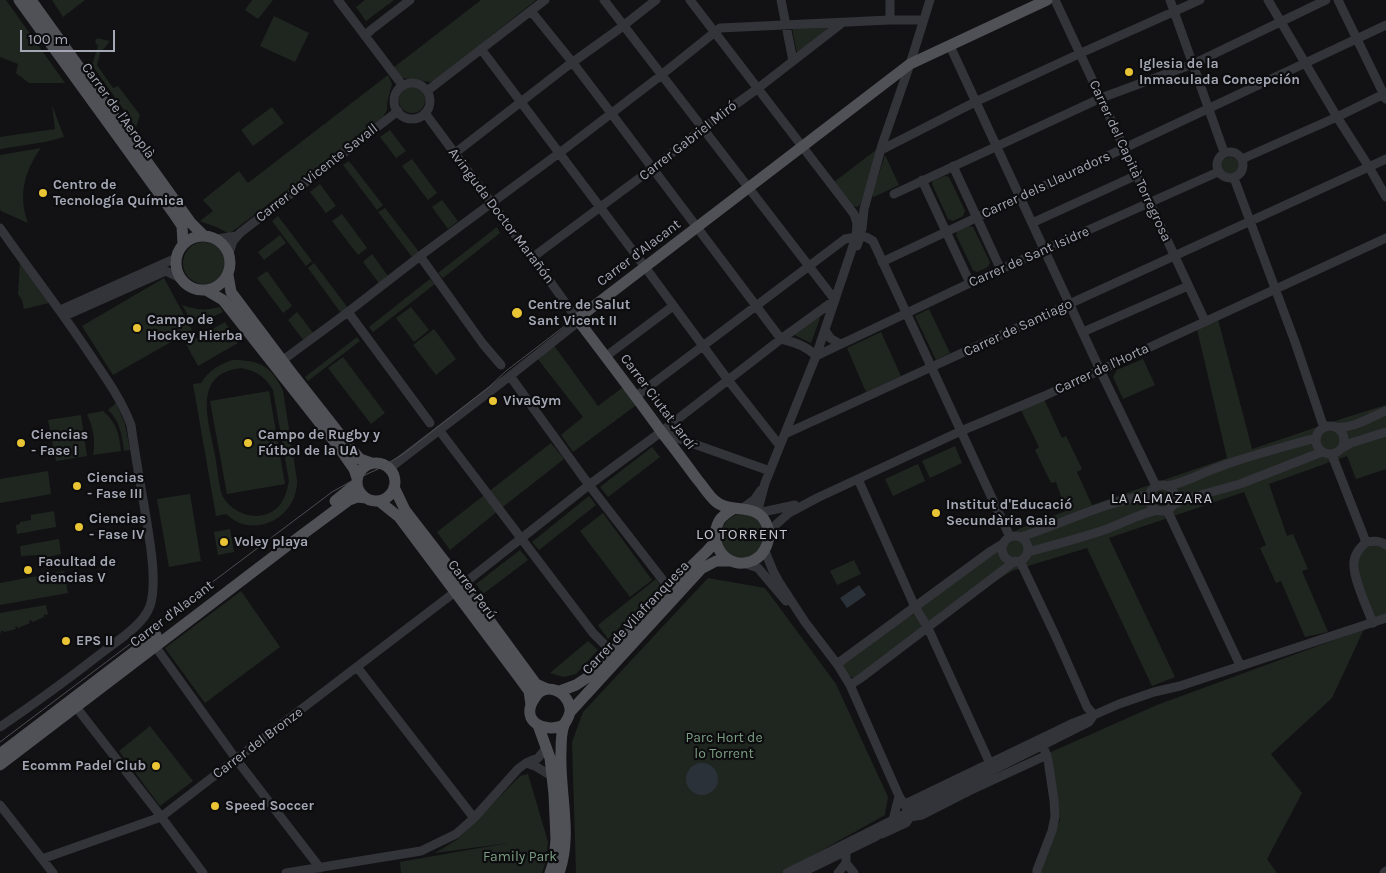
<!DOCTYPE html>
<html>
<head>
<meta charset="utf-8">
<style>
  body { margin:0 }
  #map { position:relative; width:1386px; height:873px; overflow:hidden; background:#121214; font-family:Karla,sans-serif }
  canvas { display:block }
  .scale { position:absolute; left:20px; top:30px; width:95px; height:22px; box-sizing:border-box; border:2px solid #a4a7b4; border-top:0; padding-left:6px; font-size:15px; line-height:18px; white-space:nowrap; color:#a4a7b4; -webkit-text-stroke:4px #0d0d0f; paint-order:stroke }
</style>
</head>
<body>
<div id="map">
<canvas width="1386" height="873"></canvas>
<div class="scale">100 m</div>
</div>
<script>
const context = document.querySelector('canvas').getContext('2d');
context.lineJoin = 'round';
function fill(path, color) {
  context.fillStyle = color;
  context.fill(path, 'evenodd');
}
function trace(path, color, width, dash) {
  context.strokeStyle = color;
  context.lineWidth = width;
  context.lineCap = dash ? 'butt' : 'round';
  context.setLineDash(dash || []);
  context.stroke(path);
}
function label(font, color, halo, rows, align = 'center') {
  context.font = font + ' Karla,sans-serif';
  context.lineWidth = 4.5;
  context.setLineDash([]);
  context.textBaseline = 'middle';
  context.strokeStyle = halo;
  context.fillStyle = color;
  for (const [text, x, y, turn = 0] of rows) {
    context.save();
    context.translate(x, y);
    context.rotate((+turn || 0) * Math.PI / 180);
    context.textAlign = isNaN(turn) ? turn : align;
    if (halo) context.strokeText(text, 0, 0);
    context.fillText(text, 0, 0);
    context.restore();
  }
}
const green = new Path2D(`
  M0,0h6l59,83h-36l-13,-10 2,-9 -18,-7z
  M52,0h33l-22,17z
  M252,0h21l-15,19 -13,-9z
  M365,0h29l-28,21 -10,-14z
  M481,0h55l-99,79 -6,3 -29,-4 -9,-10z
  M274,16l35,17 -14,29 -35,-16z
  M792,27h34l1,2 -30,25z
  M97,38l13,3 -6,8 -3,1 -4,15 16,23 5,-2 22,29 -4,12 -44,-62 6,-19 -3,-4z
  M388,75l4,9 -5,19v7l-4,7 -154,117 -10,-6 -19,-7 13,-10 -10,-11 36,-29 9,12z
  M399 100a13 13 0 1 1 26 0a13 13 0 1 1-26 0Z
  M52,105l12,32 -19,5 -45,7v-12l55,-8z
  M272,107l12,16 -31,23 -12,-16z
  M390,130l16,21 -10,7 -16,-21z
  M880,147l-20,58 -3,2 -4,-1 -19,-24z
  M41,148c-17,23 -23,48 -13,75l-27,-12 -1,-2v-54z
  M885,155l14,30 -25,12 -2,-2z
  M1221 166a9 9 0 1 1 18 0a9 9 0 1 1-18 0Z
  M412,159l25,34 -9,7 -26,-34z
  M349,161l34,44 -6,5 -34,-45z
  M945,176l4,1 16,34 -2,5 -10,5 -5,-2 -16,-35 1,-3z
  M320,184l16,22 -10,7 -16,-21z
  M442,200l16,21 -10,8 -16,-22z
  M385,208l34,44 -7,5 -34,-45z
  M342,214l25,34 -9,7 -26,-34z
  M278,216l34,45 -6,5 -34,-45z
  M969,226l4,1 17,35 -2,5 -11,5 -4,-2 -17,-35 1,-4z
  M497,227l3,6 -57,45 -5,-5z
  M280,235l6,8 -22,17 -6,-8z
  M183 263a21 21 0 1 1 42 0a21 21 0 1 1-42 0Z
  M372,254l16,22 -9,7 -16,-21z
  M20,261l29,42 -25,6 -2,-9 -4,-6z
  M314,263l34,45 -7,5 -33,-45z
  M267,271l25,35 -9,7 -26,-35z
  M164,278l28,52 -79,45 -31,-49z
  M430,279l5,5 -62,48 -4,-5z
  M182,305c16,5 22,6 38,2l3,5 -25,12 -4,-6 -3,2z
  M411,307l18,23 -15,12 -18,-24z
  M929,309l21,44 -14,7 -21,-44z
  M297,312l17,22 -10,7 -16,-21z
  M818,316l2,2 -9,25 -17,-8z
  M1218,319l34,130 95,-32 39,-12v64l-30,10 -9,-23 -78,28 18,52 6,-2 15,35 -6,2 26,61 -23,5 -24,-56 -5,2 -16,-35 6,-3 -22,-53 -135,46 66,139 -23,9 -65,-138 -75,23 -81,50 -10,3v4l-65,50 -8,-2 -5,-8v-4l69,-50 4,1 5,-9 79,-65 21,-13 45,-17 -10,-29 -5,1 -16,-33 4,-3 -18,-37 23,-11 18,39 4,-2 16,33 -5,3 15,33 135,-47 -30,-129z
  M225,322l13,21 -40,23 -12,-22z
  M434,329l22,30 -20,16 -23,-30z
  M881,332l20,44 -35,16 -19,-44z
  M357,337l3,4 -52,40 -3,-4z
  M553,344l45,62 28,-21 13,18 -66,49 -12,-17 22,-18 -46,-59z
  M343,357l42,56 -14,11 -43,-56z
  M1143,359l12,26 -32,14 -10,-22 4,-7z
  M232,360c27,0 39,5 51,31l14,89c1,26 -22,49 -50,45 -8,-1 -15,-6 -21,-11l-10,2 -23,-132 8,-1c8,-13 18,-18 31,-23zM241,368c15,3 24,8 32,22l16,91c-2,9 -4,18 -10,25 -16,17 -44,11 -56,-9 -4,-8 -6,-32 -8,-42 -6,-34 -24,-81 26,-87z
  M269,391l16,93 -58,10 -17,-93z
  M116,403l9,21 5,26 -6,1c-2,-16 -4,-30 -16,-41z
  M103,411c14,12 16,23 18,40l-28,4c3,-14 0,-28 -6,-41z
  M81,415l6,41 -31,5 -8,-41z
  M551,443l13,16 -65,51 -49,40 -13,-18z
  M955,446l7,17 -32,15 -8,-17z
  M652,447l8,10 -52,40 -8,-10z
  M918,464l7,17 -32,15 -8,-17z
  M48,471l3,23 -51,9v-24z
  M190,494l11,67 -32,6 -12,-68z
  M589,496l7,9 -57,45 -7,-8z
  M54,511l2,16 -39,7 -1,-9 4,-1v-2l11,-2v-5z
  M603,513l49,67 -22,17 -50,-66z
  M742,513l11,3 10,9 1,19 -14,14c-5,0 -12,1 -16,-1 -23,-10 -15,-40 8,-44z
  M230,529l4,23 -16,3 -4,-23z
  M59,539l2,15 -22,5 -1,-4 -17,1 -1,-10z
  M1366,542l20,3v73l-13,5 -15,-40 -2,-31z
  M520,550l8,10 -45,34 -7,-10z
  M854,560l7,14 -24,11 -7,-14z
  M64,571l4,22 -68,12v-22z
  M708,578l57,10 71,96 52,113 -3,18 -104,58h-205l-4,-131 11,-30z
  M656,579l5,7 -53,53 -10,-14z
  M241,591l39,56 -75,56 -40,-55z
  M46,605l2,9 -2,1 -2,-1v3l-11,5 -3,-2 -1,1 1,2 -12,5 -2,-2 -1,1 1,2 -12,3 -2,-2 -2,4v-21z
  M1364,629l-32,69 -61,56 31,39 -35,66 10,14h-240v-3l23,-50 -9,-68 106,-47z
  M588,641l10,9 -22,24 -12,3 -14,-4z
  M150,726l43,55 -33,25 -41,-55z
  M528,774l20,68 -2,19 -4,12h-141l-1,-11 108,-19 -73,10 23,-14 62,-63z`);
const water = new Path2D(`
  M859,585l7,10 -19,13 -7,-10z
  M686 779a16 16 0 1 1 32 0a16 16 0 1 1-32 0Z`);
const minor = new Path2D(`
  M338,0l65,86
  M604,0l231,300
  M690,0l164,214 3,9 -1,14 -40,119 -51,127 -8,30
  M781,0l12,61
  M1055,0l150,321
  M1170,0l54,152
  M1268,0l69,117 32,50 17,30
  M1338,0l48,99
  M531,11l42,52 38,50 170,226c13,3 26,7 35,17
  M890,20v-20
  M365,36l6,-6 39,-30
  M950,46l150,324 56,116
  M481,49l164,218 83,113 52,66
  M394 101a18 18 0 1 1 36 0a18 18 0 1 1-36 0Z
  M427,91l118,-91
  M881,150l94,-48 106,-49 119,-53
  M1217 165a13 13 0 1 1 26 0a13 13 0 1 1-26 0Z
  M455,153l111,-86 53,-38 37,-29
  M1242,159l95,-42 49,-24
  M953,166l48,104
  M1234,178l61,164 27,80 3,5
  M922,180l48,103
  M894,194l207,-96 92,-34 133,-64
  M1032,223l105,-48
  M0,228c30,43 62,84 91,128 15,22 30,43 40,69 4,29 9,57 14,86 4,25 13,71 5,95 -7,20 -35,36 -51,49 -32,25 -65,49 -99,72
  M862,229l2,-20 18,-64 28,-81 20,-64
  M216,239l21,-3
  M857,246l3,-9h6l7,4 137,296
  M229,253l4,-12 7,-8 158,-122
  M420,256l63,88 18,21
  M533,257l124,-92 50,-40 50,-36 85,-66
  M882,262l504,-237
  M60,310l116,-52
  M348,312l82,111
  M65,316l101,-45 14,7
  M825,330l5,8 10,6
  M1083,332l105,-46
  M816,356l154,-73 248,-111
  M605,357l68,-51
  M283,360l65,-48 76,-59 142,-105 89,-68 65,-52 170,-8h33
  M510,376l79,109 80,103
  M635,397l210,-158 11,-2
  M1316 440a14 14 0 1 1 28 0a14 14 0 1 1-28 0Z
  M1336,427c17,2 34,-10 50,-16
  M439,430l154,203 12,12 4,8
  M663,433l107,38
  M785,434l601,-275
  M1342,448l9,-5 35,-11
  M1332,455l34,87
  M390,468l120,-92 63,-50 4,-7 -38,-53 -26,-34 -88,-119
  M858,479l57,128 13,21 64,140
  M1149 498a13 13 0 1 1 26 0a13 13 0 1 1-26 0Z
  M1166,486c11,-1 18,-5 29,-9 10,-5 21,-9 32,-13 29,-10 59,-18 89,-26
  M1172,505l14,-6 54,-15 82,-32
  M743,508l11,-8 7,-10
  M1167,510l73,155
  M758,513l37,-8
  M769,536l3,-8 17,-15 28,-15 144,-67 81,-34 344,-159
  M1002 549a13 13 0 1 1 26 0a13 13 0 1 1-26 0Z
  M1021,537c43,-14 83,-35 128,-42
  M765,551l8,20 6,11 26,40 32,42 13,21 49,111 8,13 -2,9
  M1028,552c26,-7 53,-14 79,-23 17,-6 33,-16 51,-19
  M743,563l15,5 28,33
  M462,585l127,-100 68,-50 124,-96 54,-39
  M1373,623c-6,-15 -21,-47 -19,-61 1,-9 6,-14 12,-20 7,-1 14,-2 20,3
  M155,646l81,113 84,109
  M837,664l154,-113 13,-8
  M357,667l117,151
  M850,685l11,-7 154,-117
  M76,707l80,103 47,63
  M526,763l9,3 18,11
  M905,804l166,-80 23,-9 -7,-8 -31,-70 -36,-76
  M0,805l53,68
  M910,817l12,-2 47,-24 78,-36
  M893,820l6,-24
  M882,834l24,-11 5,-7
  M42,859l119,-42 75,-58 219,-167
  M846,863l8,10
  M286,873l135,-22 35,-17 18,-16 44,-49 8,-6 12,-5 9,-11
  M787,873l302,-151 5,-7 25,-11 35,-12 26,-6 206,-68
  M801,873l74,-36 11,-7
  M838,873l8,-10v-12
  M1037,873v-3l15,-39 3,-14 -1,-17 -6,-40 -3,-9
  M1384,873l2,-2`);
const major = new Path2D(`
  M19,0l155,214 8,12 1,18
  M31,0l160,223 12,12
  M176 263a27 27 0 1 1 54 0a27 27 0 1 1-54 0Z
  M228,275l3,17 60,80 58,74 11,13 11,4
  M206,290l17,10 115,146 16,23 3,9
  M357 482a19 19 0 1 1 38 0a19 19 0 1 1-38 0Z
  M394,487l11,23 71,92 49,67 11,15 11,5
  M335,501l22,-18
  M379,501l20,16 119,159 11,15 2,14
  M733,509c-5,3 -11,7 -14,12 -12,23 8,50 33,40 14,-6 21,-24 14,-38 -10,-22 -37,-8 -52,-23 -6,-6 -11,-14 -17,-21 -11,-15 -22,-30 -34,-45 -28,-39 -57,-77 -86,-115l333,-255 137,-64
  M560,691l16,-6 12,-8 81,-89 38,-37 8,-9
  M571,711l130,-142 15,-8h16
  M538,725l12,33 4,36 2,45 -2,22 -4,12
  M0,754l156,-119
  M0,765l291,-222 58,-43 8,-3 9,1
  M559,873c14,-39 0,-81 2,-122 0,-8 0,-18 3,-26 3,-6 7,-10 6,-17 -3,-18 -26,-27 -36,-9 -14,22 10,35 30,26`);
const tram = new Path2D(`
  M0,742l332,-250 16,-9 32,-15 23,-14 86,-67 17,-16 60,-46`);
const markers = [
  [1129,72,5,"#e9c535"],
  [43,193,5,"#e9c535"],
  [517,313,6,"#e9c535"],
  [137,328,5,"#e9c535"],
  [493,401,5,"#e9c535"],
  [21,443,5,"#e9c535"],
  [248,443,5,"#e9c535"],
  [77,486,5,"#e9c535"],
  [936,513,5,"#e9c535"],
  [79,527,5,"#e9c535"],
  [224,542,5,"#e9c535"],
  [28,570,5,"#e9c535"],
  [66,641,5,"#e9c535"],
  [156,766,5,"#e9c535"],
  [215,806,5,"#e9c535"]
];
const poiNames = [
  ["Iglesia de la",1139,64],
  ["Inmaculada Concepción",1139,80],
  ["Centro de",53,185],
  ["Tecnología Química",53,201],
  ["Centre de Salut",528,305],
  ["Sant Vicent II",528,321],
  ["Campo de",147,320],
  ["Hockey Hierba",147,336],
  ["VivaGym",503,401],
  ["Ciencias",31,435],
  ["- Fase I",31,451],
  ["Campo de Rugby y",258,435],
  ["Fútbol de la UA",258,451],
  ["Ciencias",87,478],
  ["- Fase III",87,494],
  ["Institut d'Educació",946,505],
  ["Secundària Gaia",946,521],
  ["Ciencias",89,519],
  ["- Fase IV",89,535],
  ["Voley playa",234,542],
  ["Facultad de",38,562],
  ["ciencias V",38,578],
  ["EPS II",76,641],
  ["Ecomm Padel Club",146,766,"right"],
  ["Speed Soccer",225,806]
];
const streetNames = [
  ["Carrer de l'Aeroplà",118,111,54],
  ["Carrer Gabriel Miró",688,141,-38],
  ["Carrer del Capità Torregrosa",1130,161,65],
  ["Carrer de Vicente Savall",317,173,-38],
  ["Carrer dels Llauradors",1046,185,-25],
  ["Avinguda Doctor Marañón",501,216,53],
  ["Carrer d'Alacant",639,253,-37],
  ["Carrer de Sant Isidre",1029,257,-24],
  ["Carrer de Santiago",1018,328,-25],
  ["Carrer de l'Horta",1102,369,-25],
  ["Carrer Ciutat Jardí",658,402,53],
  ["Carrer Perú",472,590,53],
  ["Carrer d'Alacant",172,614,-37],
  ["Carrer de Vilafranquesa",636,618,-47],
  ["Carrer del Bronze",258,743,-37]
];
const parkNames = [
  ["Parc Hort de",724,738],
  ["lo Torrent",724,754],
  ["Family Park",520,857]
];
const neighbourhoodNames = [
  ["LA ALMAZARA",1162,499],
  ["LO TORRENT",742,535]
];
fill(green, '#1f2620');
fill(water, '#2b3139');
trace(minor, '#333439', 9);
trace(major, '#505057', 11);
trace(tram, '#4d4d53', 1);
for (const [x, y, r, color] of markers) {
  const dot = new Path2D();
  dot.arc(x, y, r, 0, 2 * Math.PI);
  context.fillStyle = color;
  context.fill(dot);
  trace(dot, '#0d0d0f', 2);
}
label('bold 14px', '#a4a7b4', '#0d0d0f', poiNames, 'left');
label('14px', '#a4a7b4', '#0d0d0f', streetNames);
label('14px', '#7c9e83', '#0d0d0f', parkNames);
context.letterSpacing = '1px';
label('15px', '#c5c6d0', '#0d0d0f', neighbourhoodNames);
context.letterSpacing = '0px';
</script>
</body>
</html>
